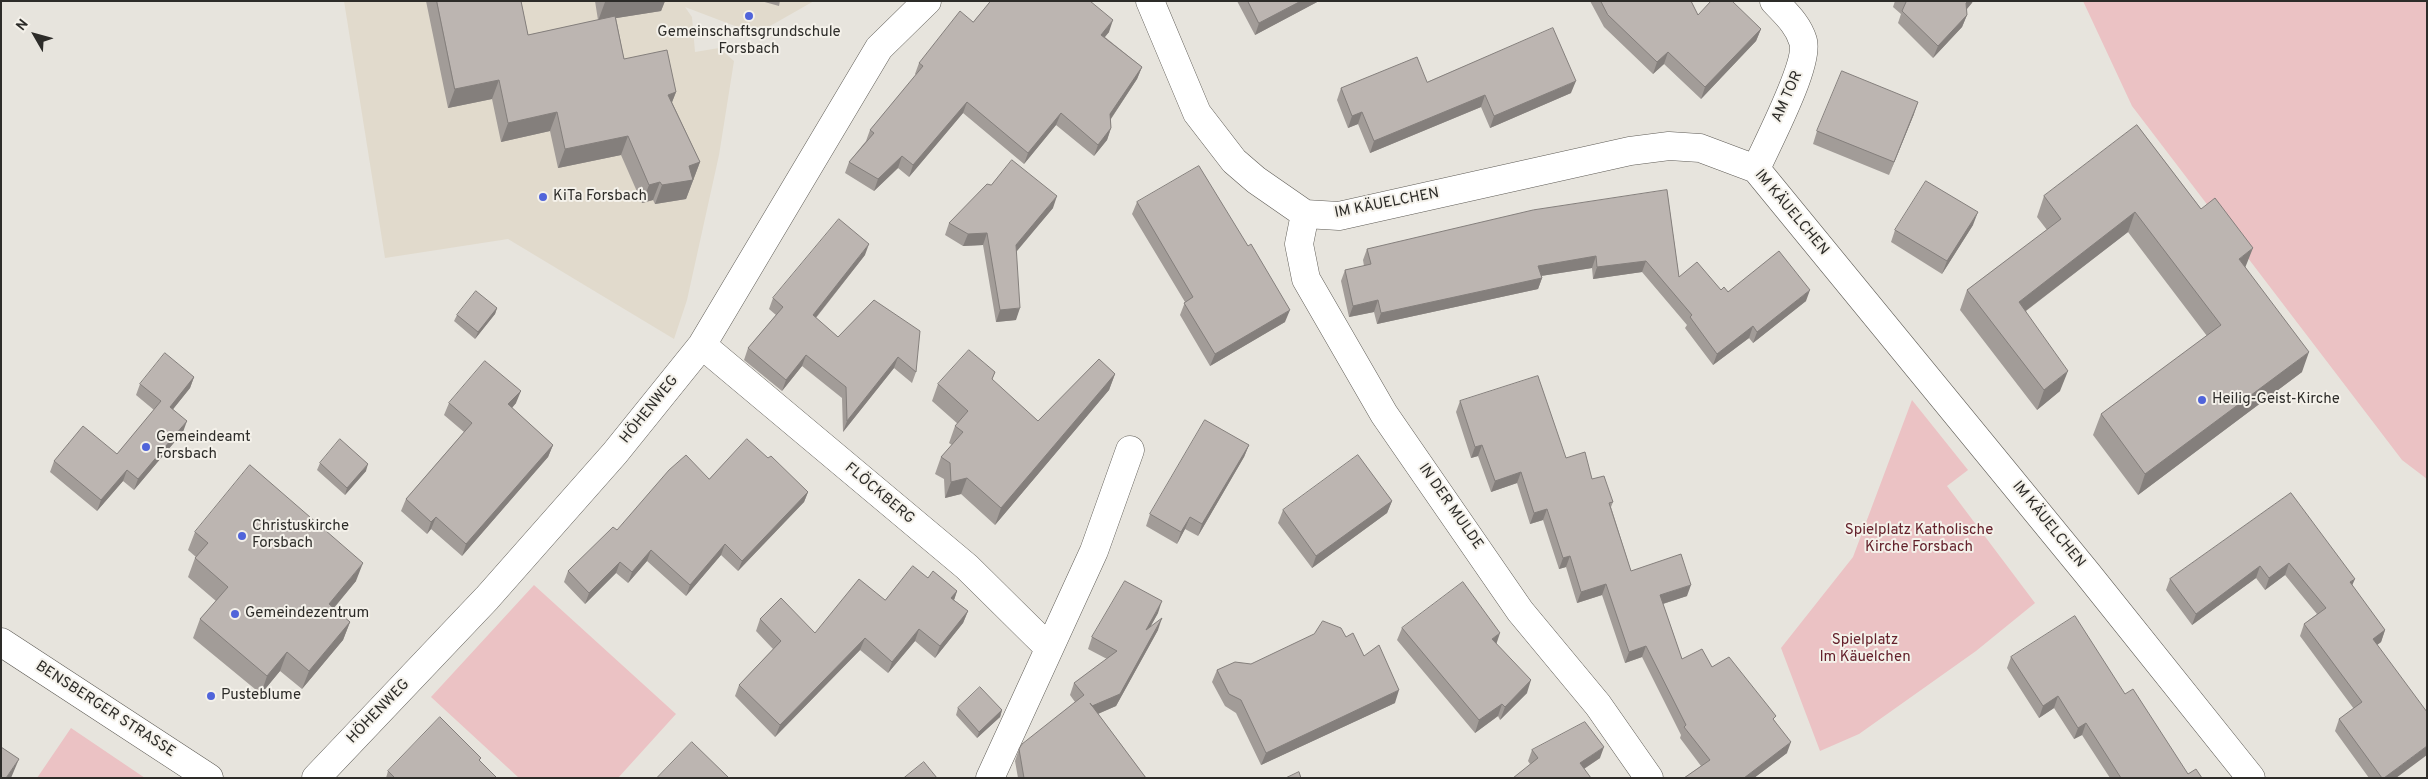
<!DOCTYPE html>
<html>
<head>
<meta charset="utf-8">
<style>
  body { margin:0 }
  #map { position:relative; width:2428px; height:779px; overflow:hidden; background:#e7e4dd; font-family:Overpass,sans-serif }
  canvas { display:block }
  .frame { position:absolute; inset:0; border:2px solid #2d2c29; pointer-events:none }
  .north { position:absolute; left:10px; top:10px; width:50px; height:50px; -webkit-text-stroke:4px #f4f1ea; paint-order:stroke; rotate:308deg; font-size:14px; font-weight:700; line-height:20px; text-align:center; color:#2d2c29 }
  .north::after { content:''; display:block; margin:auto; width:18px; height:22px; background:#2d2c29; clip-path:polygon(50% 0,100% 100%,50% 72%,0 100%) }
</style>
</head>
<body>
<div id="map">
<canvas width="2428" height="779"></canvas>
<div class="frame"></div>
<div class="north">N</div>
</div>
<script>
const context = document.querySelector('canvas').getContext('2d');
context.lineJoin = 'round';
function fill(path, color) {
  context.fillStyle = color;
  context.fill(path, 'evenodd');
}
function trace(path, color, width, dash) {
  context.strokeStyle = color;
  context.lineWidth = width;
  context.lineCap = dash ? 'butt' : 'round';
  context.setLineDash(dash || []);
  context.stroke(path);
}
function label(font, color, halo, rows, align = 'center') {
  context.font = font + ' Overpass,sans-serif';
  context.lineWidth = 4;
  context.setLineDash([]);
  context.textBaseline = 'middle';
  context.strokeStyle = halo;
  context.fillStyle = color;
  for (const [text, x, y, turn = 0] of rows) {
    context.save();
    context.translate(x, y);
    context.rotate((+turn || 0) * Math.PI / 180);
    context.textAlign = isNaN(turn) ? turn : align;
    if (halo) context.strokeText(text, 0, 0);
    context.fillText(text, 0, 0);
    context.restore();
  }
}
const built = new Path2D(`
  M344,1h470l-58,33 -71,-27 7,10 3,35 24,-4 15,13 -15,94 -32,145 -13,39 -166,-100 -123,19z`);
const green = new Path2D(`
  M2083,1h344v478l-25,-19 -270,-354z
  M1912,400l56,70 -21,16 88,117 -59,48 -117,83 -39,17 -39,-103 72,-91z
  M534,585l142,129 -58,64h-99l-88,-81z
  M71,728l74,50h-108z`);
const minor = new Path2D(`
  M1150,1l47,112 37,48 22,19 49,34 34,2 291,-65 39,-5 31,2 56,21 331,404 164,205
  M1756,169c11,-25 54,-106 47,-128 -5,-17 -18,-28 -29,-40
  M1305,214l-6,30 7,35 78,135 136,197 78,94 51,73
  M702,345l265,222 82,81
  M316,778l171,-180 128,-145 87,-108 177,-297 48,-47
  M990,778l104,-227 36,-101`);
const major = new Path2D(`
  M1,642l208,136`);
const wall = new Path2D(`
  M426,1h95l7,34 70,-15 -3,-19h70l-4,10 -45,7 8,41 52,33 -4,10 28,60 -14,37 -31,5 -2,-4 -11,3 -21,-48 -63,13 -8,-37 -49,11 -9,-43 -44,9z
  M761,1h19l-1,5z
  M991,1h100l18,31 -4,5 37,30 -5,12 -26,40v9l-4,12 -13,16 -38,-31 -32,39 -61,-51 -54,64 -11,-9 -24,23 -29,-18 4,-11 17,-21 4,-11 46,-55 -1,-1 4,-11 54,-41z
  M1237,1h82l-64,34z
  M1590,1h101l7,14 63,14 -5,12 -55,58 -37,-35 -11,10 -49,-47z
  M1895,1h78l-7,9 1,5 -5,12 -29,31 -35,-35 3,-9 -8,-7z
  M1427,82l144,11 -81,35 -9,-21 -111,46 -12,-29 -10,4 -11,-28 4,-12z
  M1914,114l-25,61 -76,-31 4,-13z
  M2137,125l109,143 56,104 -164,123 -45,-60 8,-21 106,-78 -79,-104 -102,79 34,80 -23,19 -77,-100 7,-20 80,-60 -10,-13 7,-21z
  M1667,190l12,87 42,13 85,11 -53,42 -4,-5 -36,27 -28,-37 2,-3 -45,-53 -49,7 -1,-11 -51,8 1,2 -4,11 -161,35 -3,-12 -25,5 -8,-36 4,-11 19,-4 -1,-6 4,-11z
  M1137,202l148,120 -75,44 -30,-51 5,-13 -53,-88z
  M1053,208l-37,43v69l-20,2 -13,-77 -20,1 -18,-11 4,-12z
  M1973,225l-31,49 -51,-32 4,-12z
  M865,255l-49,63 22,19 36,-37 42,72 -4,11 -18,-15 -51,64 -1,-34 -40,-32 -20,25 -38,-31 4,-12 28,-33 -7,-6 4,-11z
  M497,308l-2,6 -20,25 -21,-18 3,-6z
  M995,372l-3,8 46,41 77,-47 -6,16 -114,135 -34,-31 -16,4 -1,-19 -9,-5 6,-17 11,-12 -3,-2 6,-17 3,-2 -26,-23 6,-17z
  M194,377l-4,11 -17,21 10,23 -49,58 -11,-9 -26,30 -47,-39 4,-11 63,-7 37,-44 -18,-15 4,-11z
  M1460,401l106,57 26,21 21,23 -2,5 20,64 56,25 -24,8 19,55 30,8 63,54 12,32 -33,25h-70l17,-12 -21,-28 1,-3 -39,-78 -17,6 -23,-68 -25,8 -11,-36 -7,2 -16,-49 -13,4 -13,-41 -26,9 -13,-36 -7,2 -15,-46z
  M449,403h67l-4,5 41,37 -5,12 -86,99 -31,-27 -4,5 -26,-23 5,-12 58,-67 -20,-17z
  M1249,445l-5,12 -46,79 -13,-7 -8,15 -31,-18 4,-12z
  M768,458l40,34 -4,10 -66,69 -17,-16 -35,41 -39,-35 -19,22 -12,-10 -31,31 -21,-22 4,-11 49,-41 92,-51z
  M320,463l46,8 -21,24 -28,-25z
  M2291,493l61,93 33,44 -4,12 -4,3 19,133h-27l-34,-47 4,-12 15,-10 -54,-73 4,-12 13,-10 -32,-39 -20,15 -9,-12 -64,47 -26,-35 4,-11z
  M1392,501l-5,12 -75,55 -34,-45 5,-13z
  M195,532l161,49 -22,27 16,14 -7,18 -41,49 -22,-18 -19,23 -68,-56 7,-19 16,-18 -28,-24 7,-19 1,-1 -8,-7z
  M928,578l29,13 -3,9 14,11 -5,12 -28,35 -20,-17 -27,32 -28,-23 -85,87 -40,-41 4,-11 34,-36 -17,-18 4,-12 55,14 70,-33z
  M1158,613l-8,14 8,3 -42,76 -18,8 48,64h-128l-3,-17 4,-12 56,-47 -5,-7 4,-12 33,-24 -19,-10 4,-12z
  M1402,628l94,15 31,50 -27,27 -2,-4 -23,17 -78,-93z
  M1346,637l18,19 31,47 -134,62 -25,-52 -11,-7 -13,-24 5,-12 34,-6z
  M2011,657l114,37 63,80 14,4h-92l-28,-43 -8,4 -20,-31 -15,10 -32,-50z
  M958,708l44,2 -2,7 -23,21 -21,-23z
  M1532,750l68,8 -16,11 -54,-5 -2,-3z
  M480,761l17,17h-111l2,-7z`);
const shadedWall = new Path2D(`
  M611,1h54l-4,10 -63,10 7,-19z
  M1301,1h18l-64,34 4,-12z
  M1968,1h5l-1,2 -11,13 5,-13z
  M1967,15l-5,12 -29,31 5,-12z
  M1113,20l-4,12 -12,14 4,-11z
  M1761,29l-5,12 -55,58 4,-12z
  M1668,52l-4,12 -11,10 4,-12z
  M1142,67l-5,12 -31,47 4,-12z
  M499,80l-7,19 -44,9 7,-19z
  M1576,81l-5,12 -81,35 4,-12z
  M676,92l-7,18 -1,-15z
  M1485,95l-4,12 -111,46 4,-12z
  M967,102l-4,11 -54,64 4,-12z
  M1918,102l-4,12 -25,61 5,-13z
  M557,112l-7,19 -49,11 7,-19z
  M1362,112l-4,12 -10,4 4,-12z
  M1061,113l-5,12 -32,39 4,-11z
  M1111,128l-4,12 -13,16 4,-11z
  M628,136l-7,19 -63,13 7,-19z
  M902,156l-4,12 -24,23 4,-12z
  M700,162l-14,37 -31,5 7,-19 27,-19z
  M660,182l-7,18 -11,3 7,-18z
  M1057,196l-4,12 -41,49 4,-12z
  M1978,212l-5,13 -31,49 5,-13z
  M2135,212l-7,20 -117,90 8,-20z
  M987,233l-4,12 -20,1 5,-12z
  M869,244l-4,11 -56,71 4,-11z
  M2253,248l-8,20 -6,-9z
  M1596,256l-4,12 -58,9 4,-11z
  M1646,261l-4,11 -49,7 4,-12z
  M1542,278l-4,11 -161,35 4,-11z
  M1810,290l-4,11 -53,42 4,-11z
  M1378,300l-4,12 -25,5 4,-11z
  M497,308l-2,6 -20,25 3,-7z
  M1020,308l-4,12 -20,2 4,-12z
  M1290,310l-5,12 -75,44 5,-12z
  M1753,326l-4,12 -36,27 4,-11z
  M2309,352l-7,20 -164,123 7,-21z
  M806,355l-4,11 -20,25 4,-11z
  M898,357l-4,11 -51,64 4,-11z
  M2068,371l-8,20 -23,19 7,-20z
  M1115,374l-6,16 -114,135 6,-17z
  M194,377l-4,11 -24,30 4,-11z
  M521,391l-5,12 -12,14 4,-13z
  M187,421l-4,11 -49,58 4,-11z
  M553,445l-5,12 -86,99 4,-12z
  M1249,445l-5,12 -46,79 4,-12z
  M1482,445l-4,11 -7,2 4,-11z
  M368,464l-2,7 -21,24 2,-7z
  M127,470l-4,11 -26,30 4,-11z
  M1521,472l-4,11 -26,9 4,-11z
  M967,478l-6,16 -16,4 6,-16z
  M808,492l-4,10 -66,69 4,-10z
  M1392,501l-5,12 -75,55 4,-12z
  M1547,509l-4,11 -13,4 4,-11z
  M436,517l-5,12 -4,5 4,-12z
  M1190,517l-5,12 -8,15 4,-12z
  M725,544l-4,11 -35,41 4,-11z
  M651,550l-4,11 -19,22 4,-11z
  M1570,556l-4,11 -7,2 4,-11z
  M620,562l-4,11 -31,31 4,-11z
  M363,563l-7,18 -34,41 7,-18z
  M2289,563l-4,12 -20,15 4,-12z
  M2260,566l-4,12 -64,47 4,-11z
  M2355,579l-5,11v-8z
  M1606,584l-4,11 -25,8 4,-11z
  M1691,585l-4,11 -31,10 4,-11z
  M957,591l-4,12 -2,-5z
  M1162,601l-4,12 -16,29 4,-12z
  M968,611l-5,12 -28,35 5,-12z
  M1162,618l-4,12 -42,76 -28,12 4,-12z
  M350,622l-7,18 -41,49 7,-18z
  M919,629l-4,12 -27,32 4,-11z
  M2385,630l-4,12 -12,9 4,-12z
  M1500,633l-4,12 -4,-6z
  M865,638l-5,12 -85,87 5,-12z
  M1646,646l-4,11 -17,6 4,-11z
  M287,652l-7,19 -19,23 6,-18z
  M1531,680l-4,13 -27,27 5,-13z
  M1399,690l-4,13 -134,62 5,-12z
  M2058,696l-4,12 -15,10 4,-12z
  M1502,704l-4,12 -23,17 4,-13z
  M1002,710l-2,7 -23,21 2,-6z
  M2086,723l-4,12 -8,4 4,-11z
  M1791,742l-4,11 -33,25h-10z
  M2427,746v9l-31,23h-12z
  M1604,747l-4,11 -24,16 4,-11z
  M19,759l-8,19h-5z`);
const building = new Path2D(`
  M437,1h84l7,34 87,-19 9,43 43,-9 9,42 -8,3 32,67 -11,4 4,14 -31,5 -2,-3 -11,3 -21,-49 -63,13 -8,-37 -49,11 -9,-43 -44,9z
  M991,1h99l23,19 -12,15 41,32 -32,47 1,14 -13,17 -37,-32 -33,40 -61,-51 -54,63 -11,-9 -24,23 -29,-17 25,-29 -4,-3 53,-64 -4,-3 41,-52 13,11z
  M1248,1h53l-42,22z
  M1601,1h90l7,14 13,-14h21l29,28 -56,58 -37,-35 -11,10 -49,-47z
  M1905,1h63l-2,2 1,12 -29,31 -36,-35 4,-9z
  M1553,28l23,53 -82,35 -9,-21 -111,46 -12,-29 -10,4 -11,-28 76,-31 10,25z
  M1842,71l76,31 -24,60 -77,-31z
  M2137,125l64,84 14,-11 38,50 -14,11 70,93 -164,122 -44,-60 120,-89 -86,-113 -116,90 49,69 -24,19 -77,-100 94,-71 -17,-23z
  M1012,160l45,36 -41,49 4,63 -20,2 -13,-77 -19,1 -19,-11 38,-39 4,1z
  M1199,166l49,80 3,-2 39,66 -75,44 -31,-51 9,-6 -56,-95z
  M1926,181l52,31 -31,49 -52,-31z
  M1667,190l12,87 18,-15 24,28 3,-3 4,5 51,-41 31,39 -53,42 -4,-6 -36,28 -27,-37 2,-2 -46,-54 -49,6 -1,-11 -58,10 4,12 -161,35 -3,-13 -25,6 -8,-36 26,-6 -4,-15 166,-39z
  M839,219l30,25 -56,71 25,22 36,-37 46,31 -4,41 -18,-15 -51,64 -1,-34 -40,-32 -20,25 -38,-32 35,-41 -10,-9z
  M476,291l21,17 -19,24 -21,-17z
  M969,350l26,22 -3,7 46,42 61,-62 16,15 -114,134 -34,-30 -16,4 -1,-19 -9,-6 22,-25 -8,-6 13,-15 -30,-27z
  M165,353l29,24 -24,30 17,14 -49,58 -11,-9 -26,30 -47,-39 29,-35 34,28 44,-53 -21,-17z
  M485,361l36,30 -13,13 45,41 -87,99 -30,-27 -5,5 -25,-23 66,-76 -23,-20z
  M1538,376l28,82 19,-6 7,27 12,-3 9,26 -4,1 22,68 50,-17 10,31 -31,10 22,64 20,-10 10,18 17,-10 47,59 -3,3 18,23 -47,36h-60l26,-18 -26,-33 2,-2 -40,-79 -17,6 -23,-68 -25,8 -11,-36 -7,2 -16,-49 -13,4 -13,-41 -26,9 -13,-36 -7,2 -15,-46z
  M1205,420l44,25 -47,79 -12,-7 -9,15 -31,-18z
  M340,439l28,25 -21,24 -27,-25z
  M747,439l21,19 3,-2 37,36 -66,69 -17,-17 -35,41 -39,-35 -19,22 -12,-10 -31,31 -21,-22 45,-44 4,3 52,-60 17,-15 23,24z
  M1358,455l34,46 -76,55 -33,-46z
  M250,465l113,98 -34,41 21,18 -41,49 -22,-19 -20,24 -67,-57 28,-32 -33,-29 13,-15 -13,-11z
  M2291,493l64,86 -5,3 35,48 -12,9 54,73v34l-43,32h-2l-43,-59 23,-17 -58,-78 22,-16 -37,-45 -20,15 -9,-12 -64,48 -26,-35z
  M913,566l15,12 5,-7 24,20 -6,7 17,13 -28,35 -21,-17 -27,33 -27,-24 -85,87 -41,-40 42,-44 -21,-22 21,-21 34,35 44,-54 26,21z
  M1125,581l37,20 -16,29 16,-12 -42,76 -28,12 -2,-3 56,75h-122l-5,-29 3,-5 62,-49 -10,-12 43,-32 -25,-14z
  M1463,582l37,51 -8,6 39,41 -26,27 -3,-3 -23,16 -77,-92z
  M2075,616l50,78 8,-5 55,85 8,-5 6,9h-81l-35,-55 -8,5 -20,-32 -15,10 -32,-49z
  M1323,621l18,7 5,9 7,-4 11,23 15,-11 20,45 -133,63 -25,-53 -12,-6 -12,-24 18,-8 16,2 63,-30z
  M980,687l22,23 -23,22 -21,-24z
  M440,717l41,41 -2,2 18,18h-102l-7,-7z
  M1585,722l19,25 -24,16 11,15h-78l25,-20 -6,-8z
  M692,742l37,36h-72z
  M1,747l18,12 -13,19h-5z
  M924,762l13,16h-33z
  M1299,772l2,6h-15z`);
const markers = [
  [749,16,5,"#5064da"],
  [543,197,5,"#5064da"],
  [2202,400,5,"#5064da"],
  [146,447,5,"#5064da"],
  [242,536,5,"#5064da"],
  [235,614,5,"#5064da"],
  [211,696,5,"#5064da"]
];
const poiNames = [
  ["Gemeinschaftsgrundschule",749,33,"center"],
  ["Forsbach",749,50,"center"],
  ["KiTa Forsbach",553,197],
  ["Heilig-Geist-Kirche",2212,400],
  ["Gemeindeamt",156,438],
  ["Forsbach",156,455],
  ["Christuskirche",252,527],
  ["Forsbach",252,544],
  ["Gemeindezentrum",245,614],
  ["Pusteblume",221,696]
];
const streetNames = [
  ["AM TOR",1788,97,-66],
  ["IM KÄUELCHEN",1387,204,-11],
  ["IM KÄUELCHEN",1791,213,50],
  ["HÖHENWEG",650,410,-51],
  ["FLÖCKBERG",879,494,40],
  ["IN DER MULDE",1450,507,55],
  ["IM KÄUELCHEN",2048,525,51],
  ["BENSBERGER STRASSE",105,710,33],
  ["HÖHENWEG",379,712,-46]
];
const parkNames = [
  ["Spielplatz Katholische",1919,531],
  ["Kirche Forsbach",1919,548],
  ["Spielplatz",1865,641],
  ["Im Käuelchen",1865,658]
];
fill(built, '#e1dacc');
fill(green, '#ebc2c4');
trace(minor, '#5f5c56', 29);
trace(major, '#5f5c56', 29);
trace(minor, '#fff', 28);
trace(major, '#fff', 28);
fill(wall, '#a29c98');
fill(shadedWall, '#847f7c');
fill(building, '#bcb5b1');
trace(building, '#847f7c', 1);
for (const [x, y, r, color] of markers) {
  const dot = new Path2D();
  dot.arc(x, y, r, 0, 2 * Math.PI);
  context.fillStyle = color;
  context.fill(dot);
  trace(dot, '#f4f1ea', 2);
}
label('15px', '#2d2c29', '#f4f1ea', poiNames, 'left');
label('15px', '#2d2c29', '#f4f1ea', streetNames);
label('15px', '#64212b', '#f4f1ea', parkNames);
</script>
</body>
</html>
